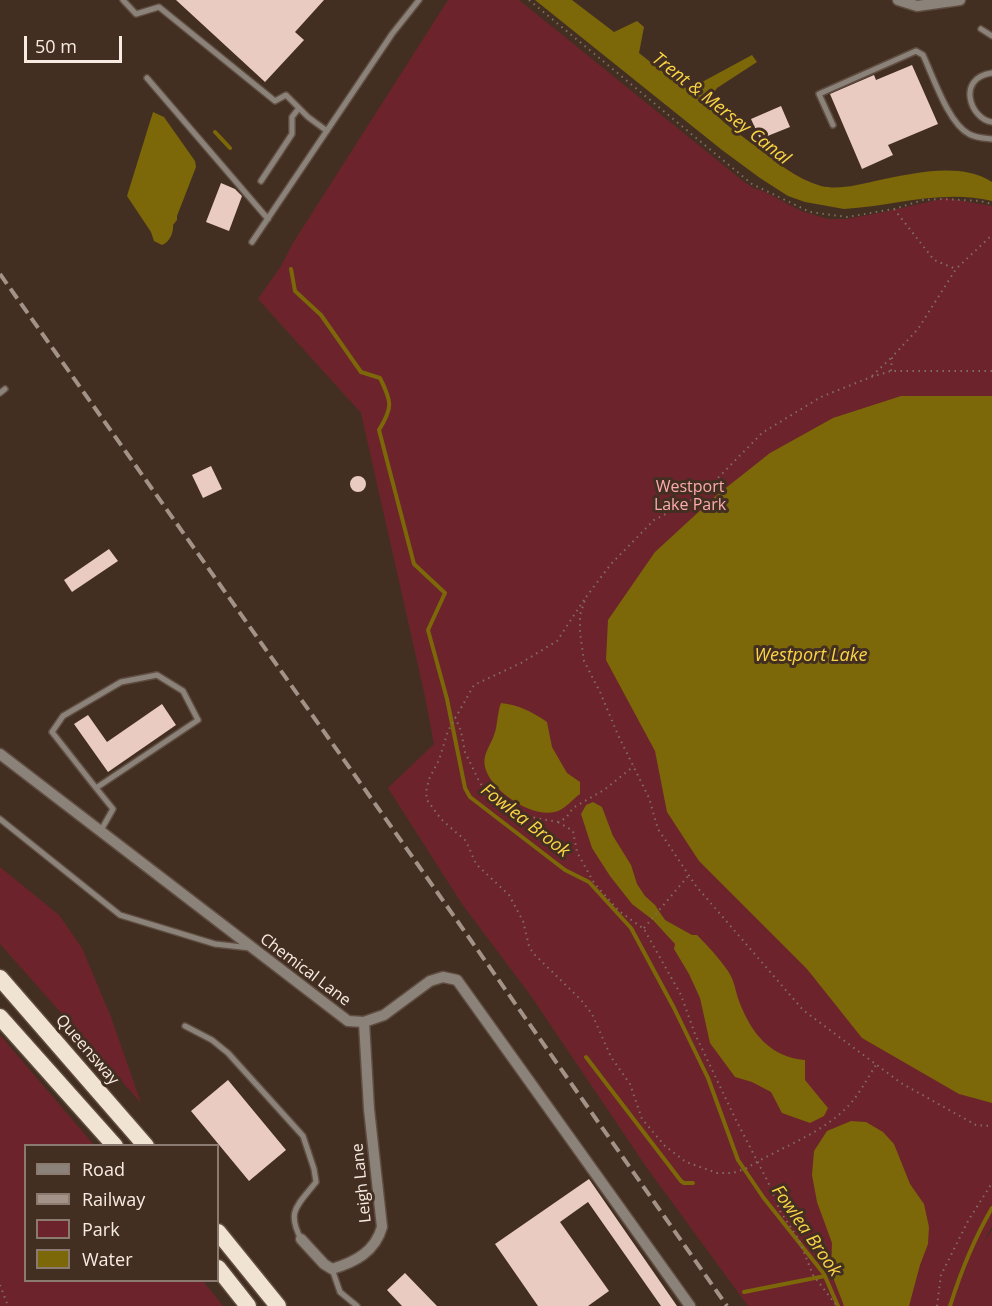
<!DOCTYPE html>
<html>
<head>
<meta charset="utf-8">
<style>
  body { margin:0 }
  #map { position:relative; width:992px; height:1306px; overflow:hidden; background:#432f22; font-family:"Open Sans",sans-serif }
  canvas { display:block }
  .legend { position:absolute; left:24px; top:1144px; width:195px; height:138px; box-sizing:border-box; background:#432f22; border:2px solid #8b7a6f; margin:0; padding:8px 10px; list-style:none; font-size:18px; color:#f8ebe2 }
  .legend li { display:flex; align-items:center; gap:12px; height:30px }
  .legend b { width:30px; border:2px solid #8b7a6f }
  .scale { position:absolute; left:24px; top:36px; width:98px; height:27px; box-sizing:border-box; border:3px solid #f8ebe2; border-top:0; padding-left:8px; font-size:18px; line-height:21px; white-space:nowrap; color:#f8ebe2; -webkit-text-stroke:4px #432f22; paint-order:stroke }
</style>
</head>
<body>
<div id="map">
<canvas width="992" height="1306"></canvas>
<ul class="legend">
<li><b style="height:8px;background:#8b837a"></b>Road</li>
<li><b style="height:8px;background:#a29287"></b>Railway</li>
<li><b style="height:16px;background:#6d232b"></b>Park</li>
<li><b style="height:16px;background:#7c6709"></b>Water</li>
</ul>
<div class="scale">50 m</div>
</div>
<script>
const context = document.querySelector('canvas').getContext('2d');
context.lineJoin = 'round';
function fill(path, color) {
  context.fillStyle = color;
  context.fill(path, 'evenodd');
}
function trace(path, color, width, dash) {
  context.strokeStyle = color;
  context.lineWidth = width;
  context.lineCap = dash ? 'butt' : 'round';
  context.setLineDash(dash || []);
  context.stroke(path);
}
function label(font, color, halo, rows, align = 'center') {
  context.font = font + ' "Open Sans",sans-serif';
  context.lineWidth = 6;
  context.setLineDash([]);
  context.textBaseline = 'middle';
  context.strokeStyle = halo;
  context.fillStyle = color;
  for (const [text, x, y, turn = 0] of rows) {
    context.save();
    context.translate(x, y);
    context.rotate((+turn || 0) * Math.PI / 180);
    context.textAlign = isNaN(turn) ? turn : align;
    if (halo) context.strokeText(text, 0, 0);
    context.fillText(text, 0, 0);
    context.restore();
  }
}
const green = new Path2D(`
  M448,0h71l224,181 12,8 6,1 40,21 27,8h17l34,-6 67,-15 46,8v1020l-8,16 8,-12v76h-244l-101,-138 -116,-172 -69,-92 -74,-116 46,-44 -10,-52 -63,-279 -103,-114 23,-33 12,-23z
  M0,867l59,48 23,33 29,69 30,86 -141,-159z
  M0,1035l94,110 -68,1v134l177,1 20,25h-223z`);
const water = new Path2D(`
  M535,0h37l42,32 23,-11 7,6 -5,26 43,34 9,1 61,-33 5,7 -40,26 -9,14c6,16 33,33 46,43 20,15 42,34 67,41 18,4 37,-1 54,-5 36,-7 84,-20 117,1v19c-50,-12 -98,5 -148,8l-39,-7 -17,-6 -28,-18 -38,-28z
  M153,112l11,5 31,44 1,6 -19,49v4l-4,5c1,7 -4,18 -11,20l-8,-4 -3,-9 -24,-36z
  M901,396h91v707l-33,-9 -97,-56 -55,-69 -108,-108 -32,-49 -12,-61 -49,-91 2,-40 47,-68 62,-57 53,-42 63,-35z
  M501,703c18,2 30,8 46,19l5,25 15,26 13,9v12c-7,5 -14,14 -22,17 -24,9 -65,-19 -72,-41 -5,-14 4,-23 8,-35 4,-10 3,-22 7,-32z
  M593,802l9,5 11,29 18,29 6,19 8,12 10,9 10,15 27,15h5c11,11 22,23 31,36 7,11 7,19 11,30 12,32 31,56 66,59v20l23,28 -4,8 -14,7 -28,-10 -11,-21 -19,-10 -17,-5 -25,-34 -10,-45 -11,-24 -15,-25 1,-5 -22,-24 -21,-16 -22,-28 -18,-28 -11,-34 5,-9z
  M851,1121l15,1 17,10 11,12 16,40 14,20 5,23 -1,17 -8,21 -11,41h-65l-13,-34 1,-29 -15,-41 -5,-27 2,-24 13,-20z`);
const stream = new Path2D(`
  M215,132l15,16
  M291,269l4,22 26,24 40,57 19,6c12,24 13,29 -1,52l35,134 31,29 -17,37 19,69 18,89 5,9 95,73 24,12 42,46 43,80 34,70 30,82 25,37 61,77 14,32
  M586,1057l95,124 3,2h9
  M744,1292l81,-16
  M950,1306c11,-35 24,-67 42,-98`);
const building = new Path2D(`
  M176,0h148l-29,32 9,8 -39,42z
  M912,65l26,59 -50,21 5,10 -31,14 -32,-75 44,-19 2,5z
  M781,106l9,21 -30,12 -9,-20z
  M221,183l14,6 7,7 -13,35 -23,-9z
  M211,466l11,23 -19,9 -11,-23z
  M350 484a8 8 0 1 1 16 0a8 8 0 1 1-16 0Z
  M109,549l9,12 -46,31 -8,-12z
  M162,704l14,21 -68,47 -34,-48 14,-9 19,27z
  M228,1080l58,70 -37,31 -58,-70z
  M589,1179l88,127h-16l-73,-104 -28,20 49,69 -21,15h-50l-43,-62z
  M405,1273l32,33h-35l-15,-16z`);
const path = new Path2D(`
  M529,0l223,184 58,28 37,5 47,-8 29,-9 20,-1 37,2 12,3
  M894,209l40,51 22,9
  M891,371l1,-14 26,-28 38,-60 36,-34
  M992,371h-101l-20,6 -50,20 -59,36 -49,50 -24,19 -35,18 -43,44 -25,33 -6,18v18l4,28 16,31 18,43 31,63 9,31 38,57 107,124 98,73 75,42 16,1
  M872,376l20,-19
  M584,600l-27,41 -36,22 -47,22 -26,46 -9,29 -10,19 -3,13 1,8 14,19 25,22 10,23 33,31 14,26 6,25 4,7 48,47 11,14 19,43 19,27 12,35 23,27 21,16 31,11h16l14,-5c33,-21 76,-34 103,-64 10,-11 18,-27 26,-39
  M455,717l6,14 4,21 14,29 11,17 12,10 12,6 44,8 8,-4 7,-10 31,-18 30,-24
  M558,822l15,9 4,21 17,31 25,28 25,18 37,66 14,39 41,86 32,62 12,29 19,29 14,35 24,31
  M644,928l45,-53
  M0,1285l8,21
  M937,1306l4,-31 27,-54 24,-38`);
const service = new Path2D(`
  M123,0l13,14 23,-7 116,94 11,-6 22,22 19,14
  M981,29l11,7
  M992,73c-36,5 -22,46 0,49
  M147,78l121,141
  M833,125l-14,-31 97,-43 7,4c10,21 25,68 46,79 7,4 15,4 23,5
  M261,181l31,-47v-17l7,-9
  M252,242l140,-208 27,-34
  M0,393l5,-4
  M96,788l-44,-56 11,-16 58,-34 36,-7 26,16 15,29 -102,68 17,21 -13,23
  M0,819l120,96 95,29 36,4
  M185,1026l27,14 16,13 75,83 11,33 2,13c-18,23 -30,29 -15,57
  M332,1269l8,23 17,14`);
const minor = new Path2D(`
  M898,0l19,6 43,-6
  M0,754l348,267 16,1 20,-7 46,-34 13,-4 14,3 233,326
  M301,1239l23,25 8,5c23,-7 43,-17 50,-42l-13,-118 -5,-87`);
const trunk = new Path2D(`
  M0,978l146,168
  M0,1017l115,129
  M218,1232l60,74
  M218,1268l30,38`);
const rail = new Path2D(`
  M0,274l395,558 332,474`);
const parkNames = [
  ["Westport",690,487],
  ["Lake Park",690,505]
];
const streetNames = [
  ["Chemical Lane",305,970,37],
  ["Queensway",87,1050,49],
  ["Leigh Lane",362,1183,-96]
];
const waterNames = [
  ["Trent & Mersey Canal",721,109,38],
  ["Westport Lake",811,656],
  ["Fowlea Brook",525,821,38],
  ["Fowlea Brook",806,1231,55]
];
fill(green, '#6d232b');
fill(water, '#7c6709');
trace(stream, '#7c6709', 4);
fill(building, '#eacbc2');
trace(service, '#604d41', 8);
trace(minor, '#604d41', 13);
trace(trunk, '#604d41', 19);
trace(path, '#806e63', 2, [1.5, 4.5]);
trace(service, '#8b837a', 5);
trace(minor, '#8b837a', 10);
trace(trunk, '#f0e3d2', 16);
trace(rail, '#a29287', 4, [12, 6]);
label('16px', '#fcabad', '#432f22', parkNames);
label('16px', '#f8ebe2', '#432f22', streetNames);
label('italic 18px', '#fad545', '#432f22', waterNames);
</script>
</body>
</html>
